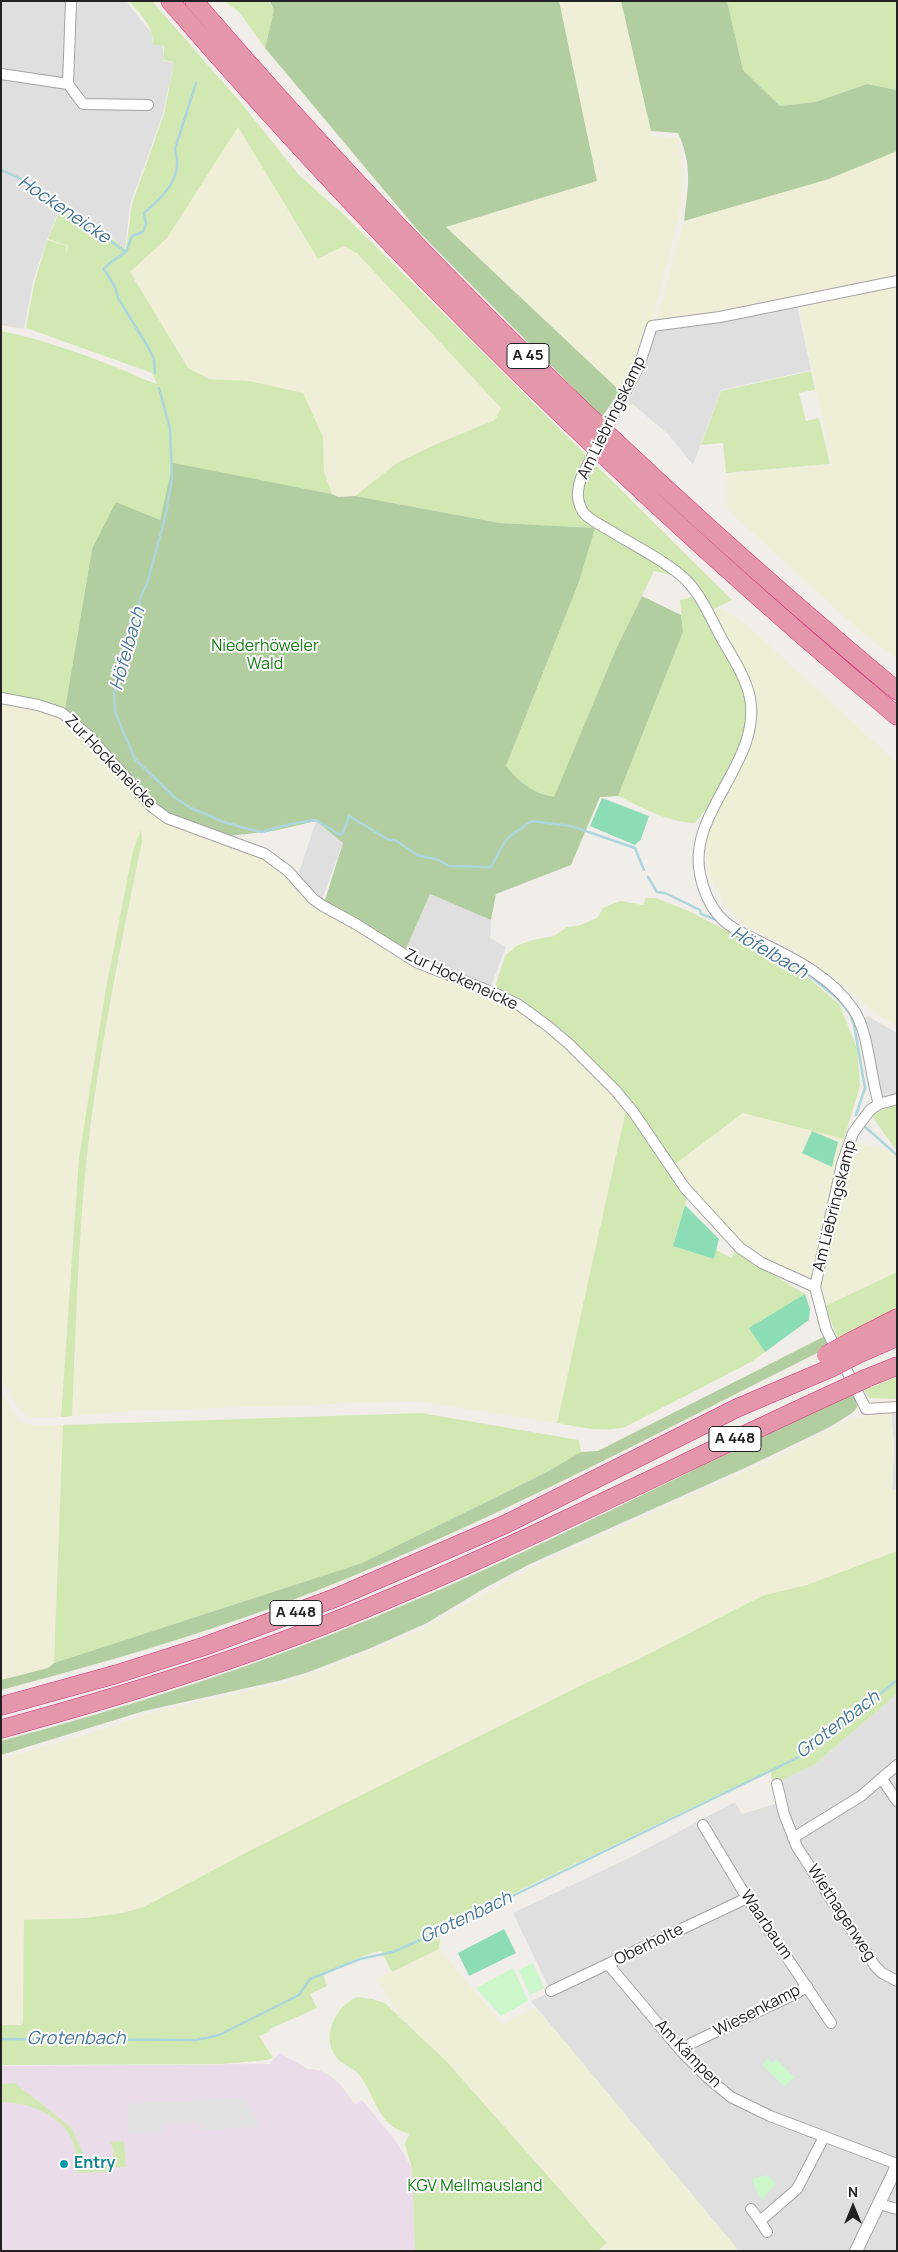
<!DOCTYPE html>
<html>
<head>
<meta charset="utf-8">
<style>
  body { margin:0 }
  #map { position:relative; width:898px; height:2252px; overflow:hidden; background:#f1eee9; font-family:Manrope,sans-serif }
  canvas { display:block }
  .frame { position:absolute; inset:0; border:2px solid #222; pointer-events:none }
  .north { position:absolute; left:828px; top:2182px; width:50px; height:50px; -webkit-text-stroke:4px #fff; paint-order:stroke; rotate:0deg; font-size:14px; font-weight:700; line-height:20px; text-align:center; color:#222 }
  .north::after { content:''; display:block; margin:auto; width:18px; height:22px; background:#222; clip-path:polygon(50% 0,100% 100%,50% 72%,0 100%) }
</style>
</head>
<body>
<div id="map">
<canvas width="898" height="2252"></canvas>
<div class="frame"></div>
<div class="north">N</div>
</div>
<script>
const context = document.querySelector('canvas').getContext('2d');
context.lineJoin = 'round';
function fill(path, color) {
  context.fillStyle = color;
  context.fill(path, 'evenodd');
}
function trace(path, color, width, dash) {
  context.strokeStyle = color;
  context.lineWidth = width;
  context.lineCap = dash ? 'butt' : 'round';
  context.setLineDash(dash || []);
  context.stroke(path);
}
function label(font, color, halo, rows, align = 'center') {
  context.font = font + ' Manrope,sans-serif';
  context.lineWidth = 4;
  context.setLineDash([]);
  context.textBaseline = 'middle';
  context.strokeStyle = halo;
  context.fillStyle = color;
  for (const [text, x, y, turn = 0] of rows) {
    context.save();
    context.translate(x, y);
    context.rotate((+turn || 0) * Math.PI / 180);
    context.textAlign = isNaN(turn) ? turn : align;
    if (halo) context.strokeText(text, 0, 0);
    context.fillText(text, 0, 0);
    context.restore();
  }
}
const residential = new Path2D(`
  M1,1h125l26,33 1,11 10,1v15l11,1 -11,52 -33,91 -5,43 -62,-47 -16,39 -14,41 -9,48 -23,-4z
  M797,305l14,65 -90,20 -28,75 -24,-30 -40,-34 17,-35 8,-34z
  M316,821l27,22 -21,56 -24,-24z
  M430,894l61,26 -1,18 16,9 -15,39 -72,-26 -14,-9z
  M868,1016l29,17v66l-18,5 -19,-82z
  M897,1410v80h-5l2,-44 -3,-35z
  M897,1694v557h-158l-208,-250 20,-9 -38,-79 118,-56 104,-55 7,12 33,-10 -2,-20 41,-19z`);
const industrial = new Path2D(`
  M280,2053l28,16 10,1 11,5 12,10 14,20 7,-5 34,41 16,28 3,82h-414v-185l268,-2z`);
const farmland = new Path2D(`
  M559,1h62l31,135 26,2 4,21v40l-9,42 -20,76 -16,39 -17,35 -174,-164 151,-46z
  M238,127l80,132 25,-13 14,7 144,155 -6,12 -61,25 -37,18 -42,33 -17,1 -6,-3 -8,-22 -1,-35 -74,-56 -40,-2 -21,-11 -58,-96 37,-34z
  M897,151v124l-230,48 -7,-1 -3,-4 27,-97 145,-42z
  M897,283v376l-36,-27 -134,-123 -1,-35 106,-9 -33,-160z
  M718,608l28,16 151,139v263l-22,-13 -37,-32 -41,-29 -52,-26 -18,-18 -18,-34 -3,-34 8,-25 40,-97 -41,-107z
  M1,703l21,3 40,10 161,127 39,16 25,19 14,16 19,15 172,86 39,22 39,33 56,60 -69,313 -140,-22 -285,10 -60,5 8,-171 7,-89 17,-115 38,-200 -1,-10 -8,19 -27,138 -27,169 -18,260h-31l-6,-3 -8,-10 -15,-26z
  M743,1113l154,40v119l-72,34 -6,-17 -72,-39 -44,-46 -28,-40z
  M1,1390l12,22 8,10 11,3h31l-9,238 -5,5 -48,12z
  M891,1411l3,35 -2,44h5v61l-90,34 -42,10 -15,7 -111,57 -55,25 -331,165 -109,58 -22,6 -36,5 -62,2 -1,100 -1,5h-21v-266l74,-21 82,-27 131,-29 58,-21 74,-31 116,-65 236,-106 77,-39z
  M439,1949l63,75 32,-16 12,11 193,232h-131l-3,-4 2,-4 -160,-181 -49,-48 -21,-35z`);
const grass = new Path2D(`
  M129,1h23l89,102 58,72 45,40 388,385 -22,11 -21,-32 -35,-8 -38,78 -62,149c-20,-4 -35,-16 -48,-32l73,-184 15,-54 -94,-5 -145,-27 42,-33 37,-18 61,-25 6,-12 -144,-155 -14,-7 -25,13 -80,-132 -71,111 -37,34 58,96 21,11 40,2 54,12 20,44 1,35 8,22 -159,-30 -13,56 -68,29 -27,160 -64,-15v-363c40,8 79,22 117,37 13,5 26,12 39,16l-5,-11 -126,-45 8,-43 13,-45 20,6 -2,9 3,-9 -20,-7 15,-37 63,47 6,-45 32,-90 10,-52 -11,-2 1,-14 -11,-1c1,-18 -12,-30 -24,-44z
  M224,1h45l5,9 -9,38 -26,-36z
  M727,1h170v89l-30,-6 -52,18 -35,4 -37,-36z
  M811,371l4,19 -16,3 7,28 13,-3 11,46 -104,9 -3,-30 -22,2 20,-54z
  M692,597c21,31 43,66 54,102 2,7 1,19 0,27 -6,29 -22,55 -35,81l-6,4 -10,12c-27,-1 -52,-15 -77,-27l65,-164 -3,-32z
  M141,830l1,11c-21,104 -43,208 -55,314 -9,86 -11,174 -15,261l-11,1 18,-260 27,-169 27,-138z
  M646,898h10l35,14 106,56 42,36 18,44 3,38 -16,53 -101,-26 -68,51c-36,-52 -75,-103 -125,-143 -16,-12 -35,-22 -52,-32l-2,-5 9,-28 11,-10 16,-6 22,-4 13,-9 11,-1 19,-8 6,-10 17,-7 23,4z
  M897,1104v47l-26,-36z
  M626,1110l61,87 -14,49 41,13 2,-9 16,8 3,-10 12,11 58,35 -55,34 15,24 -14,10 -126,65c-23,6 -45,0 -68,-4z
  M897,1272v38l-59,28 -13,-32z
  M897,1377v22l-28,-1 -5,-8z
  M421,1413l158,27 2,12 -36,21 -183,90 -308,100 9,-238z
  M897,1551v143l-83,71 -41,19 -3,-14 -329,158 -2,21 -47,23 -11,-21c-20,3 -38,15 -58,23l4,12 -17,8 7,14 -47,21 -1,3 -10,4 14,22 -6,2 -45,4 -221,1v-40h21l1,-5 1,-100 62,-2 36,-5 22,-6 109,-58 331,-165 55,-25 111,-57 15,-7 42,-10z
  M357,1997l15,2 13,4 62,59 160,181 -9,8h-183l-3,-82 -7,-25 4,-10c-5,-2 -12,-4 -17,-8 -14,-10 -21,-35 -31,-49 -6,-9 -17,-11 -24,-19 -17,-21 -2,-51 20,-61z
  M15,2083l57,45 15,36 6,4 12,-1c9,-8 11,-15 5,-25l14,-1 2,26 -15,1 -1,4 -33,1c0,-6 0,-13 -1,-20 -5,-35 -44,-51 -75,-51v-18z`);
const forest = new Path2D(`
  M270,1h289l38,180 -151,46 174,164 -18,26 -182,-184 -155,-185 9,-38z
  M621,1h106l16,69 37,36 35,-4 52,-18 30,6v61l-68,28 -145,42c4,-34 9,-55 -6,-88l-27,-2z
  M173,463l159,31 6,3 17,-1 145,27 95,5 -16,54 -73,184c13,16 28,28 48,31l62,-148 26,-53 39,19 2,17 -65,164 -18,1 -29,68 -75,29 -5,26 -61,-26 -25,57 -82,-45 20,-63 -27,-22 -43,10 -53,6 -53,-19 -102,-109 27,-160 24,-47 44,18z
  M825,1336l4,11c-180,90 -358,186 -547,257 -92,34 -186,61 -281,86v-10l47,-12 6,-5 308,-100 183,-90 36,-21 17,-1z
  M856,1394l1,14 -5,5 -22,14 -83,40 -217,97 -45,24 -58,35 -56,25 -65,25 -28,8 -134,30 -143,44v-14c128,-34 252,-74 374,-124 160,-65 313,-147 470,-219z`);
const park = new Path2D(`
  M533,1963l11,25 -14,7 -11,-25z
  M513,1968l15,33 -27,15 -25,-28z
  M768,2058l4,5 4,-4 18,18 -9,10 -23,-22z
  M768,2175l8,9 -14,15 -4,-5 -6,-14 2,-2z`);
const pitch = new Path2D(`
  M602,798l47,18 -8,23 -6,6 -45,-19z
  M812,1131l26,11 -6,25 -30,-14z
  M685,1205l34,34 -5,20 -41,-13z
  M805,1294l5,15 -1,11 -44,32 -16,-24z
  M504,1929l12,24 -47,23 -11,-23z`);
const parking = new Path2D(`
  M244,2098l13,22 1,7 -57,3v-7l-38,1v8l-34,1 -2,-29z`);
const stream = new Path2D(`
  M1,170l25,11 100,71
  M155,373l-1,-14 -6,-12 -30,-49 -3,-11 -11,-18 7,-7 15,-10 6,-16 11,-4 3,-8 -2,-11c20,-17 40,-36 31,-64l21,-66
  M159,388l11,41 2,49 -7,40 -18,66 -6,12 -4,21 -3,6v9l-10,27 -1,9 -4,7v10l-5,6 1,21 20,47 39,38 17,11 33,14 24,7 14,3 28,-8 26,-4 24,15 3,-2 6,-17 40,24h6l22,15 22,5 10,6 42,1c5,-9 10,-20 16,-28 1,-2 23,-17 25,-18l39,5 64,22 9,22
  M648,877l9,15 8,1 35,17 1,4 18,7
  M805,972l32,26 13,16 4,11 11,63 -9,27
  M864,1126l33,29
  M1,2039l195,1 23,-5 80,-40 11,-16 50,-20 33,-7 41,-18 367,-178 22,-15 74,-61`);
const minor = new Path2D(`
  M71,1l-3,83 15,20 65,1
  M1,74l67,10
  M620,403l19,-37 13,-40 68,-9 177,-36
  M581,478c-4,12 -5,22 2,34 6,8 18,13 26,18 22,14 59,32 77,50 16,16 26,41 37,61 10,17 23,37 27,57 12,64 -63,114 -50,176 3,15 10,32 20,43 12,13 29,19 44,27 33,16 68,34 89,65 16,22 17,68 26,95
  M1,698l37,7 24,8 26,22 64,72 15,11 98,36 23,17 25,28 10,7 33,18 60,38 83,33 20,10 30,22 20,17 47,47 18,22 51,75 55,60 22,15 53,24
  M897,1099l-18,5 -9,6 -17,23 -11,31 -27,123 11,42 40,80 31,-2
  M882,1779l15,22
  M777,1784l7,30 13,33 78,119 7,7 15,8
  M703,1825l44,73 84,125
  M793,1838l68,-42 36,-31
  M608,1964l73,87 27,27 23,19 39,19 127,48
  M551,1991l196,-93
  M681,2051l11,-8 105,-50 10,-7
  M879,2204l18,5
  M751,2209l9,12
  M767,2232l-7,-11 37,-32 27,-52`);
const tertiary = new Path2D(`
  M856,2251l41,-85`);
const motorway = new Path2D(`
  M170,1c223,258 465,496 727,715
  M194,1c214,249 451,480 703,690
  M850,1342l47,-24
  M856,1355l41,-18
  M867,1378l30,-12
  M1,1706l116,-32 88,-28 130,-48 171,-74 231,-116 94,-40
  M1,1729c110,-30 220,-63 326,-105 175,-69 343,-156 514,-234`);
const minorBridge = new Path2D(`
  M581,478l39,-75`);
const motorwayBridge = new Path2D(`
  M826,1355l24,-13
  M831,1368l25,-13
  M841,1390l26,-12`);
const markers = [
  [64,2164,5,"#0f9aa8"]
];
const shields = [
  [528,356,42],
  [735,1439,52],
  [296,1613,52]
];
const shieldNames = [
  ["A 45",528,356],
  ["A 448",735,1439],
  ["A 448",296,1613]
];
const streetNames = [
  ["Am Liebringskamp",612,418,-64],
  ["Zur Hockeneicke",110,762,46],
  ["Zur Hockeneicke",461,980,25],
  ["Am Liebringskamp",835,1206,-76],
  ["Wiethagenweg",841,1913,57],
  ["Waarbaum",766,1925,56],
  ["Oberholte",649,1945,-26],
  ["Wiesenkamp",757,2011,-27],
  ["Am Kämpen",688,2054,46]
];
const parkNames = [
  ["Niederhöweler",265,647],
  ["Wald",265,665],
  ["KGV Mellmausland",475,2187]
];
const cultureNames = [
  ["Entry",74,2164]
];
const waterNames = [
  ["Hockeneicke",64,210,34],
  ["Höfelbach",128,649,-74],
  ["Höfelbach",769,953,30],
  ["Grotenbach",838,1725,-37],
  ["Grotenbach",466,1918,-25],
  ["Grotenbach",76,2039]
];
fill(residential, '#e0dfdf');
fill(industrial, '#eadce9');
fill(farmland, '#efeed6');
fill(grass, '#d2e8b3');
fill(forest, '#b2cea0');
fill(park, '#cbf7ca');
fill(pitch, '#8cdcb6');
fill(parking, '#e2e2e2');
trace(stream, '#acd6dc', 2.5);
trace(minor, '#a3a3a3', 12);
trace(tertiary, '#a3a3a3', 14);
trace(motorway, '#d33378', 19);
trace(minor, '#fff', 10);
trace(tertiary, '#fff', 12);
trace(motorway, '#e496ab', 18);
trace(minorBridge, '#a3a3a3', 12, []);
trace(motorwayBridge, '#d33378', 19, []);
trace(minorBridge, '#fff', 10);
trace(motorwayBridge, '#e496ab', 18);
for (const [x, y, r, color] of markers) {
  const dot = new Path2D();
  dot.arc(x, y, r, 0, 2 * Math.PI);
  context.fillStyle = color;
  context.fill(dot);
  trace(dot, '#fff', 2);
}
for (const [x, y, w] of shields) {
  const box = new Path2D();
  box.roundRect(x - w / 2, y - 12.5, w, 25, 4);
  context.fillStyle = '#fff';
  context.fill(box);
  trace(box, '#222', 1);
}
label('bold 15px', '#222', null, shieldNames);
label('16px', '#222', '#fff', streetNames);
label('16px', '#137e12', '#fff', parkNames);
label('bold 16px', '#0d838f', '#fff', cultureNames, 'left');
label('italic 18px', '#487696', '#fff', waterNames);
</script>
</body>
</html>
